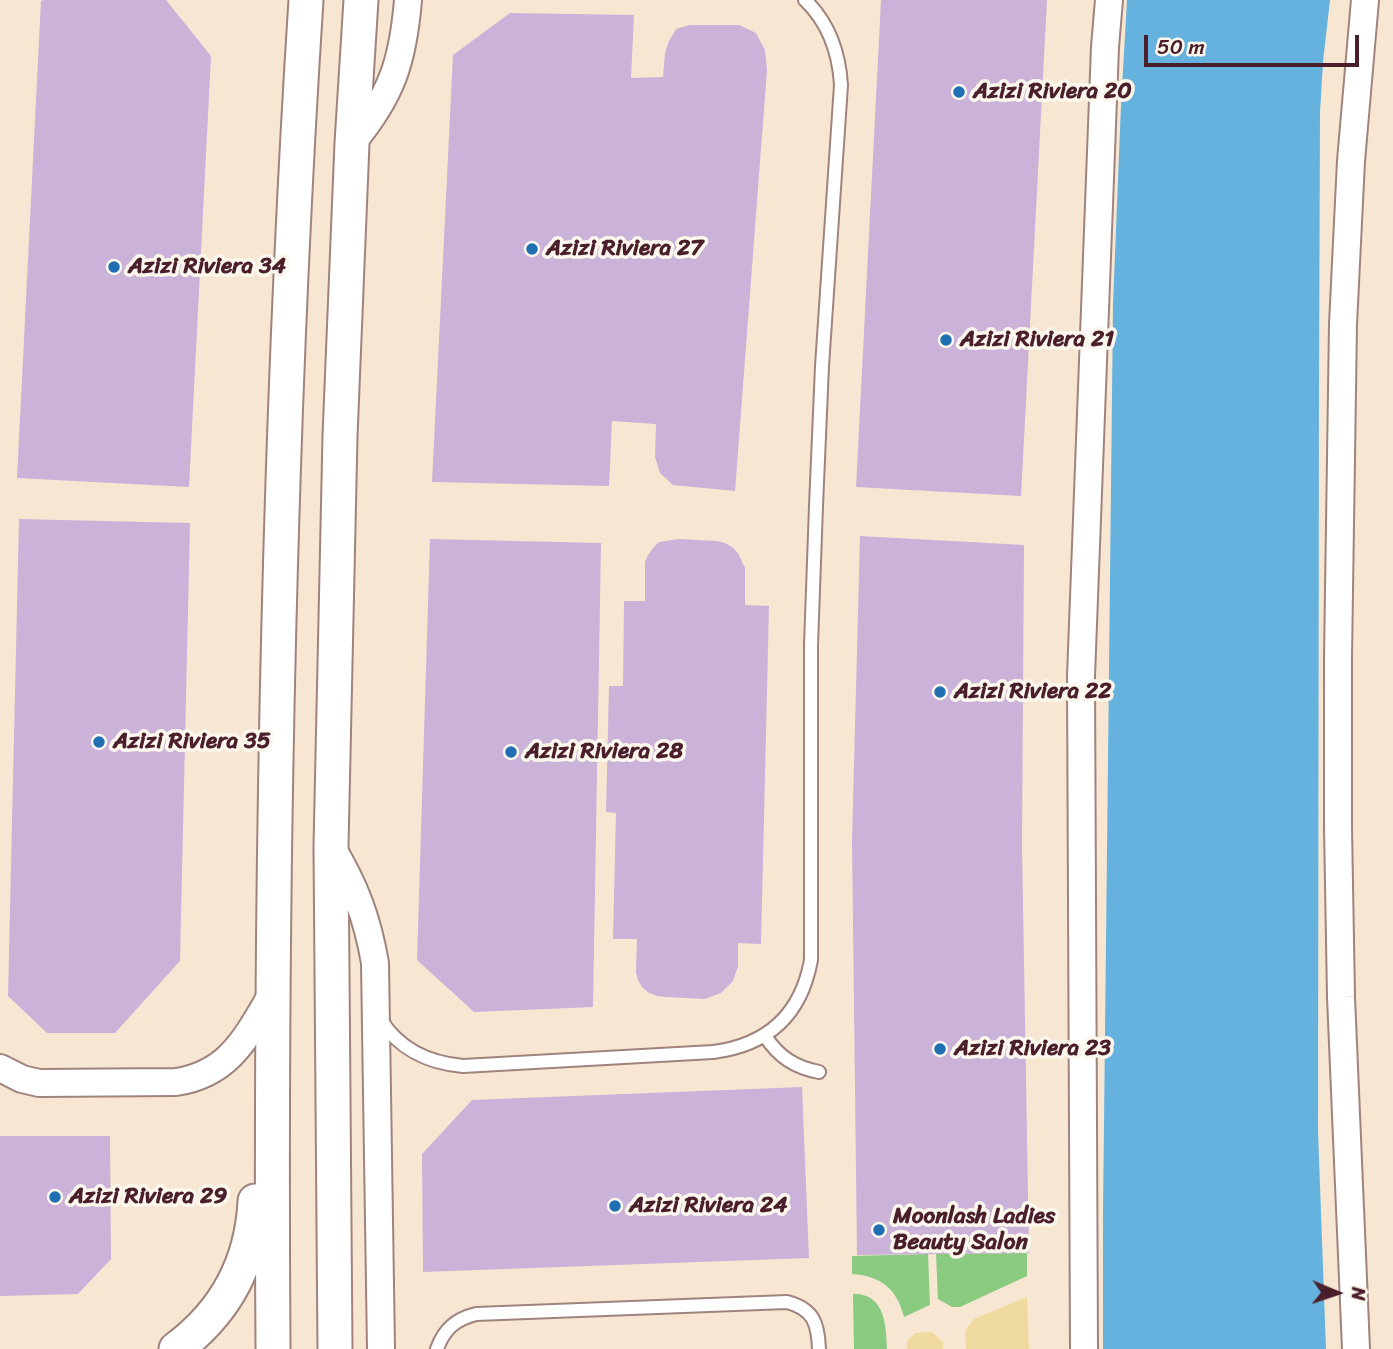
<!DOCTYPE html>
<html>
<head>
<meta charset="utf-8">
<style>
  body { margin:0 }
  #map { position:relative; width:1393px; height:1349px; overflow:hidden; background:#f7e7d2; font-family:Sriracha,sans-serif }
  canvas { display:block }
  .north { position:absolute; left:1302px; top:1258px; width:70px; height:70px; -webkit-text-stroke:5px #fbf7ec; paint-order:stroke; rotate:92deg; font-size:19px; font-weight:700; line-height:28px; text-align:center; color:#4a1f2b }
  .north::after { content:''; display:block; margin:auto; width:24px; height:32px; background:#4a1f2b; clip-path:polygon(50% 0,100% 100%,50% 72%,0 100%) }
  .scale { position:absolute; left:1144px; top:35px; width:215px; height:32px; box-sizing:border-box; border:4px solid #4a1f2b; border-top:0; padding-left:9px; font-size:21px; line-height:24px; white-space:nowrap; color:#4a1f2b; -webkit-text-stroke:5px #fbf7ec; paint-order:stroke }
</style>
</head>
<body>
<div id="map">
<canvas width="1393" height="1349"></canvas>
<div class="north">N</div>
<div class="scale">50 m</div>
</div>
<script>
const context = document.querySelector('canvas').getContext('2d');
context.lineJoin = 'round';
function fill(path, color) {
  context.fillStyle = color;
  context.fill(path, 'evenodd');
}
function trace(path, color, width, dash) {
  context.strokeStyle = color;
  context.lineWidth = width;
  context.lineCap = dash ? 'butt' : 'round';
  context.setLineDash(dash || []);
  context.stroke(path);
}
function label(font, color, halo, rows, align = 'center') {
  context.font = font + ' Sriracha,sans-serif';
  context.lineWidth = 7;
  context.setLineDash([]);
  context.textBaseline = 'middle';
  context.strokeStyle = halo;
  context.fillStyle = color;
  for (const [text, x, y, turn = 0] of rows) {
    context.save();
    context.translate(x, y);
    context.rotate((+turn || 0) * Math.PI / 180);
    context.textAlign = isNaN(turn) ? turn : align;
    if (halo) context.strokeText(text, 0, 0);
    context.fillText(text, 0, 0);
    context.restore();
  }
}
const green = new Path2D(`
  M1027,1253v23l-67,31h-8l-14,-8 -2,-45z
  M928,1254l2,51 -26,12c-7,-28 -23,-41 -52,-43v-18z
  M853,1294c32,-1 33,31 34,55h-33z`);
const sand = new Path2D(`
  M1027,1297l2,52h-63l-1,-18 9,-12z
  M932,1332l11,10v7h-36v-8l8,-8z`);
const water = new Path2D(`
  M1127,0h203l-7,62 -3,51 -1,274 -1,744 8,218h-223v-134l10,-911 8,-199z`);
const building = new Path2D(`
  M43,0h123l45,56 -22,431 -172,-9 24,-477z
  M881,0h166l-26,496 -165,-9z
  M510,13l124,2 -3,63 32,-1 2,-24 4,-12 7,-12 14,-4h49l17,8 9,17 2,20 -32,421 -62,-6 -13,-12 -5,-16 1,-33 -44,-3 -3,65 -177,-4 21,-427z
  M19,519l171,4 -10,438 -65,72h-68l-39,-37z
  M860,536l164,9 -2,300 7,408 -172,2 -5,-415z
  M430,539l171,4 -8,464 -119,5 -57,-52z
  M678,539l39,2 8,2 7,4 6,6 7,15v37l24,1 -8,338 -23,-1v23l-5,15 -12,12 -16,6 -38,-2 -10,-1 -8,-3 -7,-6 -4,-7 -2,-8 1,-33h-24l3,-126 -10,-1 3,-126h14l1,-85h21v-39l3,-7 5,-7 6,-6z
  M802,1087l7,171 -386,14 -1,-118 50,-54z
  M0,1136h110l1,123 -33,35 -78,2z`);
const service = new Path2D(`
  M381,1020c18,29 48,43 82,46l250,-14c55,-7 88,-37 98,-92v-315l5,-139 6,-140 19,-281c-2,-33 -12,-62 -36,-85
  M765,1036c14,21 29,31 54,36
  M437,1349c7,-20 19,-30 39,-35l311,-12c27,7 31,22 32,47`);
const minor = new Path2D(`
  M352,143c40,-48 51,-82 56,-143
  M331,846c24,40 36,71 44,117l6,386
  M0,1068l22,11 17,4 137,-1c54,-8 71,-46 96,-88
  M1084,1349l-3,-673 24,-629 4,-47
  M1356,1349l-15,-352 -3,-170v-170l5,-333 8,-163 14,-161`);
const tertiary = new Path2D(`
  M176,1349c50,-37 76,-86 79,-148
  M273,1349c-3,-450 4,-900 33,-1349
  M335,1349l-4,-503 9,-410 12,-293 9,-143`);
const markers = [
  [959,92,7,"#1f6fb2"],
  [532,249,7,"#1f6fb2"],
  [114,267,7,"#1f6fb2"],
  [946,340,7,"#1f6fb2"],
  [940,692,7,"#1f6fb2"],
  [99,742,7,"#1f6fb2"],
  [511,752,7,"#1f6fb2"],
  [940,1049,7,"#1f6fb2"],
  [55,1197,7,"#1f6fb2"],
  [615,1206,7,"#1f6fb2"],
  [879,1230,7,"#1f6fb2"]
];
const poiNames = [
  ["Azizi Riviera 20",973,92],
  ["Azizi Riviera 27",546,249],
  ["Azizi Riviera 34",128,267],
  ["Azizi Riviera 21",960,340],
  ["Azizi Riviera 22",954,692],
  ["Azizi Riviera 35",113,742],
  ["Azizi Riviera 28",525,752],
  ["Azizi Riviera 23",954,1049],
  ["Azizi Riviera 29",69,1197],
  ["Azizi Riviera 24",629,1206],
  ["Moonlash Ladies",893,1217],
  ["Beauty Salon",893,1243]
];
fill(green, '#8aca81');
fill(sand, '#eeda9e');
fill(water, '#66b2df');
fill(building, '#cbb2d9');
trace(service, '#a0837e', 16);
trace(minor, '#a0837e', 30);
trace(tertiary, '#a0837e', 37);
trace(service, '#fff', 12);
trace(minor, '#fff', 26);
trace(tertiary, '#fff', 33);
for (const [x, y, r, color] of markers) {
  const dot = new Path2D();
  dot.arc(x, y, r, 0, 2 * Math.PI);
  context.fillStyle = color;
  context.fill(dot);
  trace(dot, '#fbf7ec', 2.5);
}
label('bold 23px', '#4a1f2b', '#fbf7ec', poiNames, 'left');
</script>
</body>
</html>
